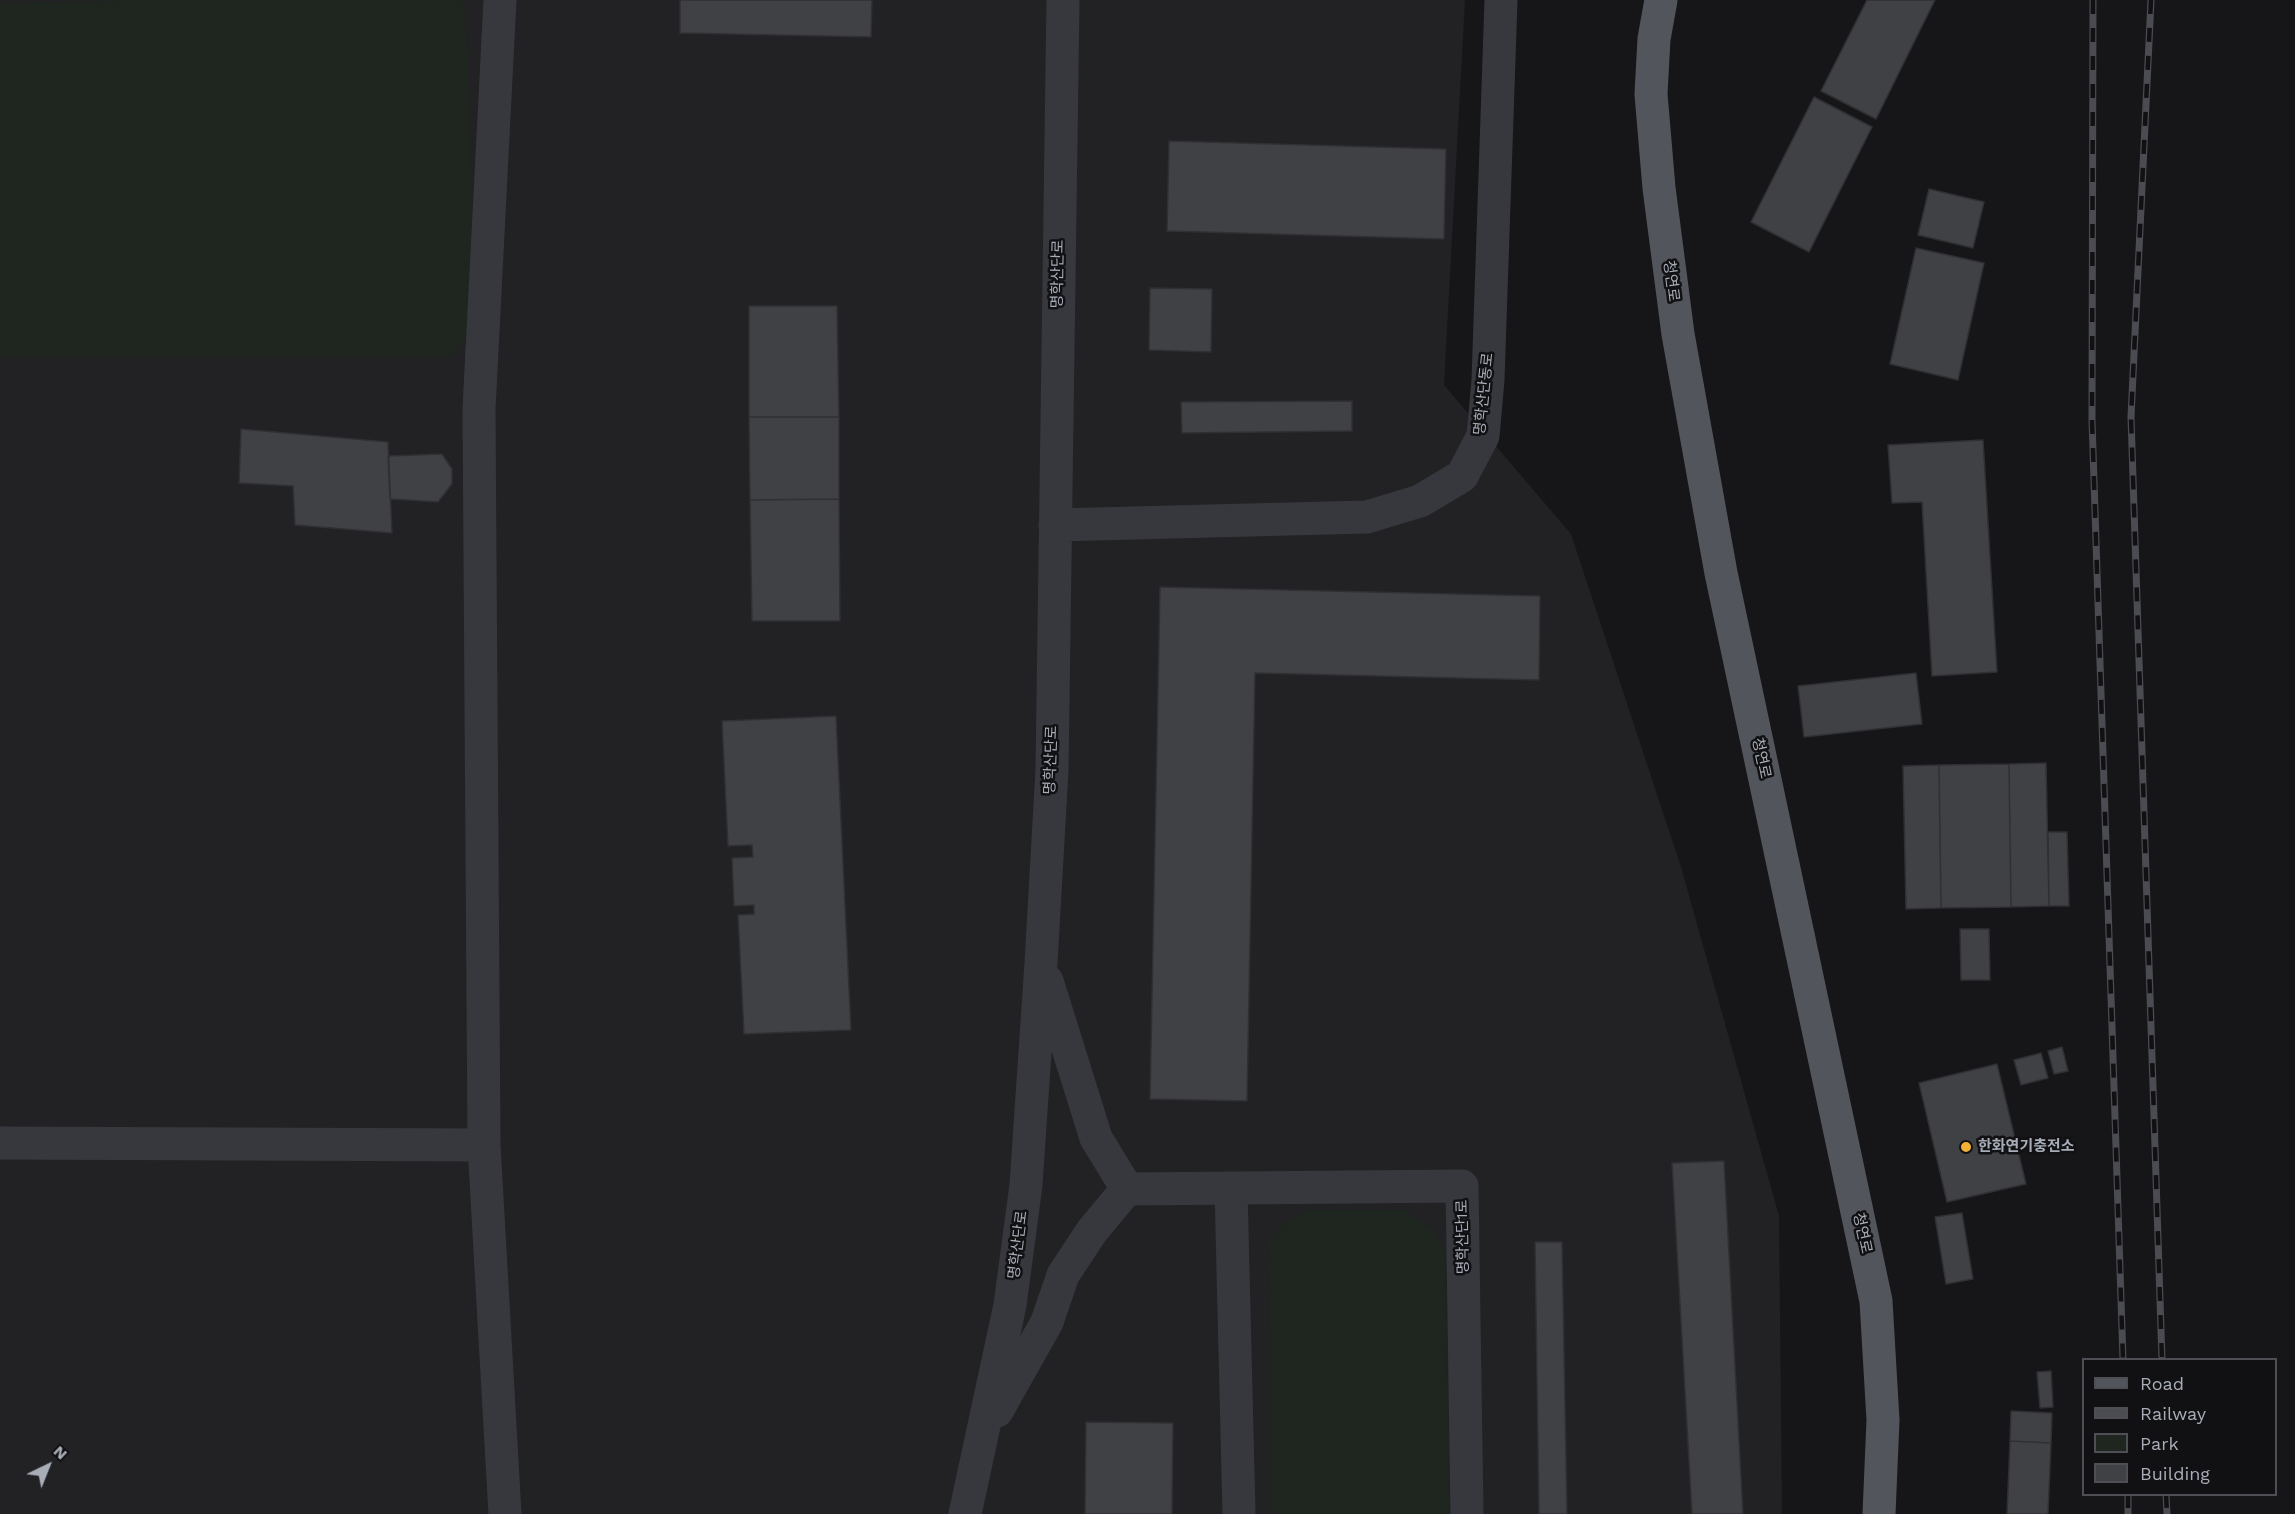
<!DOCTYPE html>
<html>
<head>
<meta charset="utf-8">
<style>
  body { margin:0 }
  #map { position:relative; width:2295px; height:1514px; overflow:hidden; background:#161618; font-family:"Work Sans",sans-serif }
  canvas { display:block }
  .legend { position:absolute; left:2082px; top:1358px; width:195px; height:138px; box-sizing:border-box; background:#111113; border:2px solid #4d4f55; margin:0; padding:8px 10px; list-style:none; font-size:18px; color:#a8adb8 }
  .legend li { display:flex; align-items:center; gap:12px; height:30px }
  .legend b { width:30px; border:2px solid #4d4f55 }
  .north { position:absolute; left:18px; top:1436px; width:60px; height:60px; -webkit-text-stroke:4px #111113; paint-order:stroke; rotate:43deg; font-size:16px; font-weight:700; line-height:24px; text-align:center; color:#a8adb8 }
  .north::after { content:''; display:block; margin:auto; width:21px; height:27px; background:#a8adb8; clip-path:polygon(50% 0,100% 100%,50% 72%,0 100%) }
</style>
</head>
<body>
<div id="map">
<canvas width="2295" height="1514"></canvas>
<ul class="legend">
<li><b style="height:8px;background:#53555c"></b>Road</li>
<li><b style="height:8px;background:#4a4c52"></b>Railway</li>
<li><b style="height:16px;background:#1e261f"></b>Park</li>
<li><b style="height:16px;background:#404145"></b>Building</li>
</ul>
<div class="north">N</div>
</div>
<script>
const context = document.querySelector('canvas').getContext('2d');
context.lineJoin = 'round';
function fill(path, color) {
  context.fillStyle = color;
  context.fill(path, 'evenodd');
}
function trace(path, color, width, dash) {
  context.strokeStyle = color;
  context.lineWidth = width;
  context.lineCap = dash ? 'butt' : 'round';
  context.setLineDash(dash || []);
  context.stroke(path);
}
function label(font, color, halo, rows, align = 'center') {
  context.font = font + ' "Work Sans","Noto Sans KR",sans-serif';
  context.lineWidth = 5;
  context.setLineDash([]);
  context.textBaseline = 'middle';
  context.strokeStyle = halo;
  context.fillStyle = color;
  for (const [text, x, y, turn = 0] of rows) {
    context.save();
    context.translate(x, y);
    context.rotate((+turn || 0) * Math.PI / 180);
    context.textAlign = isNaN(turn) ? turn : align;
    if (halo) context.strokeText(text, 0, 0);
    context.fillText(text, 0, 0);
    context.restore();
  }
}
const built = new Path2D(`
  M0,0h1465l-21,385 127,149 110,333 98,349 3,298h-1782z`);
const green = new Path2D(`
  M149,0h310l6,6 12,322 -26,28h-451v-353z
  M1306,1210h100l26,19 13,22 4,263h-177l-3,-273 16,-17z`);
const building = new Path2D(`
  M680,0h192l-1,37 -191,-4z
  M1867,0h68l-59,119 -55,-28z
  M1814,97l58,30 -63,125 -58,-30z
  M1169,141l277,8 -2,90 -277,-8z
  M1929,189l55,13 -11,46 -55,-13z
  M1916,248l68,15 -26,117 -68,-16z
  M1150,288l62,1 -1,63 -62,-2z
  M749,306h88l2,111h-90z
  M1352,401v30l-170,2 -1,-31z
  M749,417h90v82l-89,1z
  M241,429l147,13 4,91 -97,-8 -2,-39 -54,-3z
  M1983,440l14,232 -65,4 -10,-174 -30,1 -4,-58z
  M442,454l10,15v15l-14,18 -48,-3 -2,-43z
  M839,499l1,122h-88l-2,-121z
  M1160,587l380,9 -1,84 -284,-7 -8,428 -97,-2z
  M1916,673l6,51 -118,13 -6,-51z
  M836,716l15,314 -107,4 -6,-119 16,-1v-9l-20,1 -2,-48 21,-1 -1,-12 -24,1 -6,-125z
  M2046,763l3,143 -38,1 -2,-143z
  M2009,764l2,143 -70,1 -2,-143z
  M1939,765l2,143 -35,1 -3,-143z
  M2048,832h19l2,74h-20z
  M1960,929h29l1,51h-29z
  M2062,1047l6,24 -14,3 -6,-23z
  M2041,1053l7,25 -27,7 -7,-25z
  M1997,1064l29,120 -79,18 -28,-119z
  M1724,1161l19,353h-51l-20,-351z
  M1962,1213l11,66 -27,5 -11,-67z
  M1535,1242h27l5,272h-28z
  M2051,1371l2,36 -13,1 -3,-36z
  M2011,1411l41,2 -1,30 -41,-2z
  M1086,1422l87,1 -1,91h-87z
  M2010,1441l41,2 -3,71h-41z`);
const minor = new Path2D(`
  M500,0l-21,409 5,736 21,369
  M1055,525l312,-8 53,-16 42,-25 21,-40 5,-56 13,-380
  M1047,981l49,157 31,51
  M0,1143l484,2
  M1231,1188l8,326
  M1127,1189l335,-3 5,328
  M997,1411l50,-89 16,-47 29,-44 35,-42
  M965,1514l45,-209 16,-120 15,-222 11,-193 11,-770`);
const major = new Path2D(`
  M1661,0l-7,39 -3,55 8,94 19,146 43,239 155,728 7,119 -4,94`);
const rail = new Path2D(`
  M2093,0l-1,420 31,940
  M2151,0l-20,417 31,943
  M2128,1494v20
  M2166,1494l1,20`);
const markers = [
  [1966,1147,6,"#f2b134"]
];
const streetNames = [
  ["명학산단로",1058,274,-89],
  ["청연로",1671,281,83],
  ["명학산단동로",1484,394,-84],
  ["청연로",1761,758,78],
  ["명학산단로",1051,760,-88],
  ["청연로",1862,1233,78],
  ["명학산단1로",1463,1237,-91],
  ["명학산단로",1018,1245,-83]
];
const poiNames = [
  ["한화연기충전소",1978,1147]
];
fill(built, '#222225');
fill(green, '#1e261f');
fill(building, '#404145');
trace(building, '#303034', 1.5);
trace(minor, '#37383d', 33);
trace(major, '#53555c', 33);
trace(rail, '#4a4c52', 7);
trace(rail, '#111113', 4.5, [14]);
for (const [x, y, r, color] of markers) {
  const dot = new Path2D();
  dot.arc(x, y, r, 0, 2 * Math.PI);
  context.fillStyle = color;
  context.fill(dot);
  trace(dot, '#111113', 2);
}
label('15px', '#a8adb8', '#111113', streetNames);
label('bold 15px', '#a8adb8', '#111113', poiNames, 'left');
</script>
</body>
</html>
